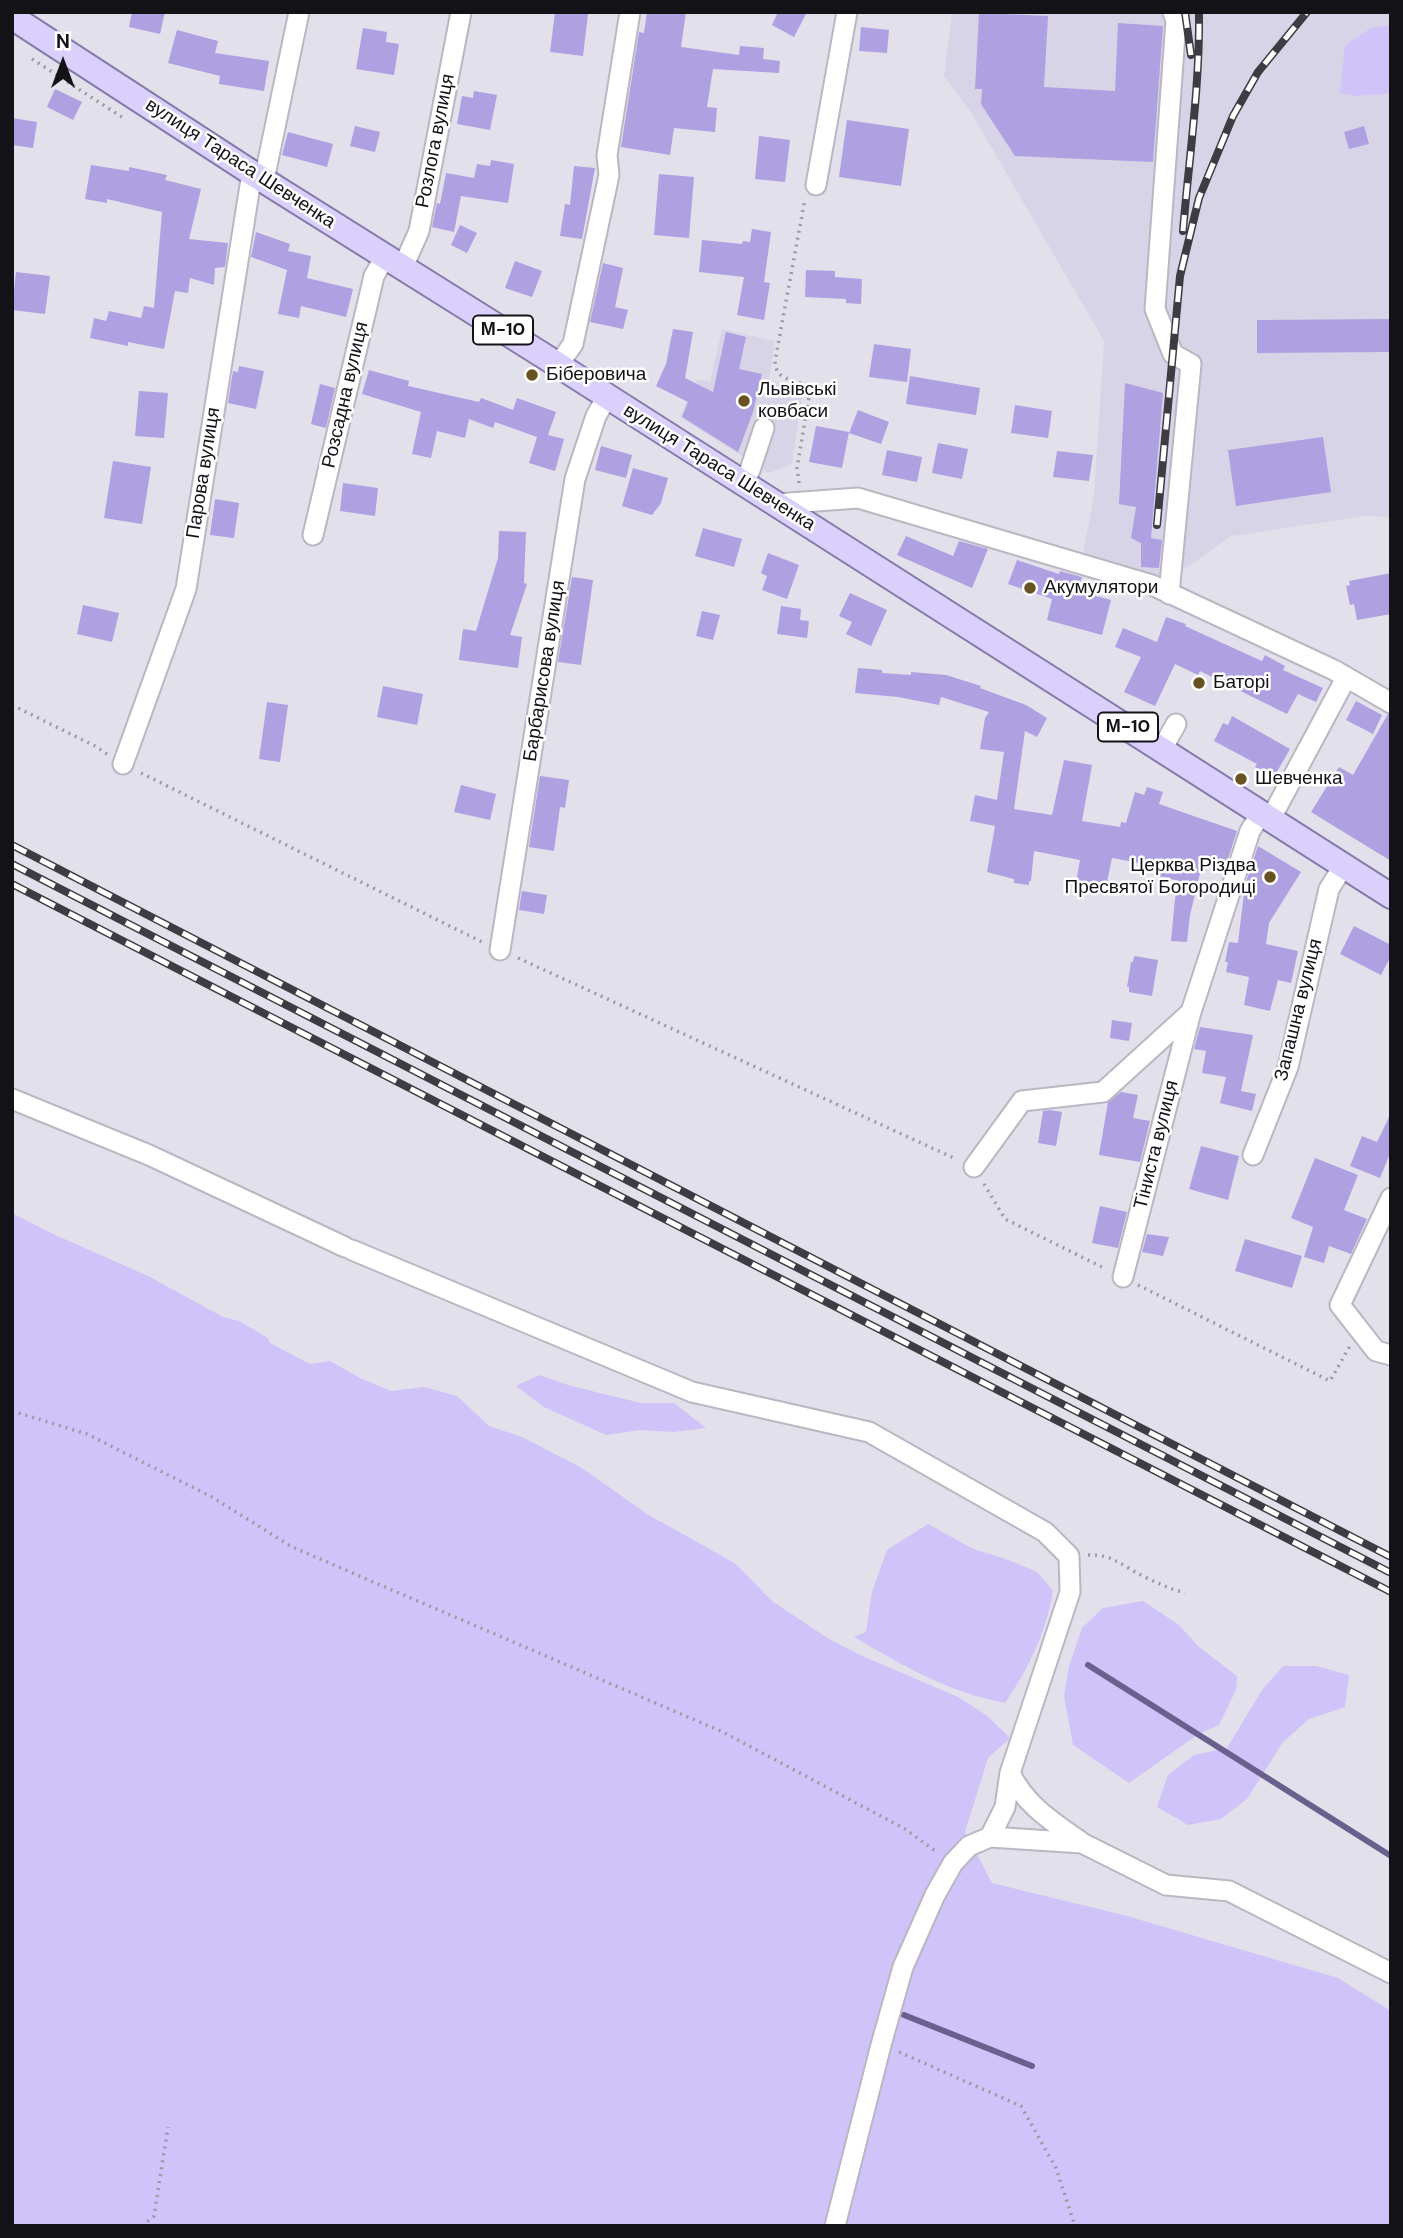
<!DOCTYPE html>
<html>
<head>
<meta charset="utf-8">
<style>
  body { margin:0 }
  #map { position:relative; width:1403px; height:2238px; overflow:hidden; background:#e2e0eb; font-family:"DM Sans",sans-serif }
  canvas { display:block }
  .frame { position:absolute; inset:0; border:14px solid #131317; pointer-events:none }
  .north { position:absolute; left:28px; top:28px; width:70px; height:70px; -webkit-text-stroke:5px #fff; paint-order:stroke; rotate:0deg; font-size:19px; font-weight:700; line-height:28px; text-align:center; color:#131317 }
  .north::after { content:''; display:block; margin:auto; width:24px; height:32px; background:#131317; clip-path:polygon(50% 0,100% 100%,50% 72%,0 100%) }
</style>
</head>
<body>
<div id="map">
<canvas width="1403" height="2238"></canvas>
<div class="frame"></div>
<div class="north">N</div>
</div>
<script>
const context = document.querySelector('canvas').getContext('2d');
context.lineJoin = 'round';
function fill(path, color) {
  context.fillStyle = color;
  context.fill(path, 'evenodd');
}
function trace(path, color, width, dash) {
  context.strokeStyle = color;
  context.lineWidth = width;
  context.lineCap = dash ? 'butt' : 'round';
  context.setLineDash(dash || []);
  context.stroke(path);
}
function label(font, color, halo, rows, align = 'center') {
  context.font = font + ' "DM Sans",sans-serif';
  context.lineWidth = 5;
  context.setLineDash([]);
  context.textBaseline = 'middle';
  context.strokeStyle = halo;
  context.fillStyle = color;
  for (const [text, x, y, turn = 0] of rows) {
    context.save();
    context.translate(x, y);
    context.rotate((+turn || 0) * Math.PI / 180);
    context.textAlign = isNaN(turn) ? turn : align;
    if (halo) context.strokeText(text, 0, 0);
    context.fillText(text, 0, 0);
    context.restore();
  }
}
const built = new Path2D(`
  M952,12h439v505l-26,-1 -134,20 -53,38 -33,2 -62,-22 11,-59 10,-154 -132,-227 -28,-38z
  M722,329l53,12 -6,39 34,9 -11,75 -23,9 -89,-56 16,-37 14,1z`);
const green = new Path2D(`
  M1391,25v68l-35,3 -16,-3 5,-47 26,-18z
  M12,1213l41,21 95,42 75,41 16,4 29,17 2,5 40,21 20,-3 30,17 31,13 33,-4 33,9 32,30 33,11 60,31 65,46 89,50 36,37 57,38 31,16 98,42 28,18 24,23 -22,20 -23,74 27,51 135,33 211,62 53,33v215h-1379z
  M539,1375l32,11 70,17h33l32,25 -33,4 -33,-2 -34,5 -62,-28 -28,-21z
  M928,1524l45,25 33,10 31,13 16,19c-7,41 -24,77 -48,112 -60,-12 -99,-36 -151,-66l12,-5 6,-40 15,-42z
  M1143,1601l36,24 20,22 38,29 -1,14 -17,35 -19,8 -71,50 -56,-38 -9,-49 5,-30 13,-38 21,-20z
  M1283,1666h33l33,9 -4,32 -36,12 -26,23 -36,57 -26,20 -33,6 -31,-18 11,-32 26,-20 33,-7 35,-58z`);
const stream = new Path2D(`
  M1088,1665l303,191
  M904,2015l128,51`);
const building = new Path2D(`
  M132,12h33l-5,22 -31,-7z
  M555,12l33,2 -5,42 -33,-4z
  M647,12h39l-5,35 58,8 1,-9 24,2 -1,11 17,2 -1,12 -66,-4 -6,38 10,1 -2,24 -41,-4 -4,27 -49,-8 18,-115 5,1z
  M778,12h29l-13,25 -22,-12z
  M979,13l69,3 -4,71 71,4 3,-68 45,3 -10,136 -138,-6 -34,-52 1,-15h-7z
  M861,27l28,3 -2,23 -28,-2z
  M363,28l24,4 -1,10 13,2 -5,31 -38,-6z
  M177,30l41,11 -3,12 54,8 -5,30 -45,-7 1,-8 -52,-13z
  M55,89l27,13 -9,18 -26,-13z
  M474,91l23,4 -7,35 -33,-6 5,-28 11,2z
  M12,118l25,4 -4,26 -21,-3z
  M847,120l62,9 -8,57 -62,-9z
  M355,126l25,6 -5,20 -25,-6z
  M1364,126l5,18 -20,5 -5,-17z
  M288,132l45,12 -6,23 -45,-12z
  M759,136l31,4 -5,42 -30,-3z
  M491,160l23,4 -6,39 -47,-7 -7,36 -22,-5 5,-24 3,1 6,-31 28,5 3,-14 13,2z
  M91,165l38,6v-4l38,8 -2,5 36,9 -12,50 39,4 -3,24 -10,1 -1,17 -24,-7 -2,15 -13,-2 -11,58 -36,-7v4l-38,-8 4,-20 12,3 3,-10 32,7 3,-12 10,2 8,-96 -55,-13v4l-22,-4z
  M574,166l21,2 -13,71 -22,-3 5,-32 5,1z
  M659,174l35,3 -5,61 -35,-3z
  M460,225l17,8 -10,20 -16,-8z
  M752,229l19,3 -7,50 6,1 -6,37 -27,-5 7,-38 -45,-5 3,-32 40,4 1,-3 7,1z
  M256,232l34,12 -2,7 23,5 -4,22 46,11 -7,28 -45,-11 -2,12 -21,-4 9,-44 -36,-13z
  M515,261l27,10 -10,26 -27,-9z
  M603,263l20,5 -8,39 13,3 -5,19 -33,-7z
  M806,270l29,1v6l27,2 -1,25 -15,-1v-4l-41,-2z
  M16,272l34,4 -5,38 -33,-4z
  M1391,319v33l-134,1v-33z
  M673,329l20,3 -8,46 28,14 13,-60 20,5 -7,32 23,5 -9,38 -15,40 -56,-35 6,-15 -32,-16 10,-22z
  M874,344l37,5 -4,33 -38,-5z
  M239,366l25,5 -8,38 -28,-6 5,-32 5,1z
  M369,370l40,11 -1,5 71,16 2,-4 32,12 4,-12 39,14 -8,23 16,4 -9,32 -26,-8 8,-26 -42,-15 -2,6 -24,-9 -4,19 -28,-7 -6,27 -19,-4 9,-42 -59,-18z
  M910,376l70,12 -4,27 -70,-11z
  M1125,383l38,10 -12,145 11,2 -3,28 -18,-1v-24l-10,-5 5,-31 -17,-3z
  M320,384l15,4 -9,40 -15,-4z
  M139,391l29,2 -4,45 -29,-2z
  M1015,405l37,6 -4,27 -37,-5z
  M858,410l31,12 -8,22 -32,-11z
  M816,426l33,6 -7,36 -33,-6z
  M1323,437l8,55 -95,14 -8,-56z
  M938,443l30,6 -6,30 -30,-6z
  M601,446l31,9 -6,23 -31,-8z
  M887,450l35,7 -5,25 -35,-7z
  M1057,451l36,4 -4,26 -36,-4z
  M113,461l38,6 -9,57 -38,-6z
  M633,468l35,10 -7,25 -9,12 -30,-9z
  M343,483l35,5 -3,28 -35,-5z
  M215,499l24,4 -5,35 -24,-3z
  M703,528l39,11 -8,28 -39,-11z
  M499,531l27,1 -2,51 3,1 -17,51 12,2 -4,31 -59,-8 4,-31 13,2 22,-73z
  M906,536l47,20 6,-15 29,8 -16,39 -75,-33z
  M768,553l31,12 -12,34 -25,-9 5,-14 -6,-3z
  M1017,560l42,14 1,-3 22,6 -4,14 33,9 -9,35 -55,-15 5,-21 -44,-15z
  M1391,573v41l-34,6 -3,-16 -4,1 -4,-19 4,-1 -1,-4z
  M572,577l21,3 -12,85 -23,-3z
  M850,593l37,17 -16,36 -25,-12 6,-12 -13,-6z
  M83,605l36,8 -7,29 -35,-8z
  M781,606l20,3 -1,11 9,1 -2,17 -30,-4z
  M702,611l18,4 -7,25 -17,-4z
  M1166,617l20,7 -1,2 77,35 3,-6 20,11 -2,4 40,18 -7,14 -18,-8 -11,20 -87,-43 -2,4 -23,-11 -20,42 -31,-14 17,-35 -26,-10 8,-19 34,14z
  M858,668l24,2v3l29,2v-3l35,3 35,11 -1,2 46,17 21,13 -10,19 -12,-6 -11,78 38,6 12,-55 28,5 -10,56 38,6 1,-5 5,1 9,-31 9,3 3,-8 16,5 -4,12 78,27 -11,34 -22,-8 -14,58 -3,27 -16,-1 4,-42 4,-18 -21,-5 3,-9 -49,-9 -6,29 -30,-5 4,-22 -46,-9 -3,30h-2v4l-15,-2v-4l-27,-7 8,-46 -25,-5 5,-26 22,5 7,-48 -24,-3 5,-31 4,-6 -48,-15 -2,8 -41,-8 -43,-4z
  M383,686l40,8 -6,31 -40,-8z
  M1356,701l26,14 -9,19 -27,-14z
  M267,702l21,3 -8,57 -21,-3z
  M1388,714l3,1v146l-80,-49 28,-45 14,8z
  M1232,716l58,33 -16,28 -19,-10 2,-3 -43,-23 9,-18 5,2z
  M540,776l29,4 -4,28 -5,-1 -6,44 -25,-4z
  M461,785l35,9 -6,26 -36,-8z
  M1258,846l43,26 -32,51 -3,21 32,7 -7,32 -13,-3 -8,31 -26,-6 5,-28 -23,-5 2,-10h-3l4,-20 9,1 7,-58z
  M522,891l25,4 -3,19 -25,-4z
  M1354,926l37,19v11l-10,19 -41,-21z
  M1134,956l24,4 -6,36 -23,-4v-5h-2l4,-25h2z
  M1112,1020l20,3 -3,18 -19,-3z
  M1200,1027l53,8 -12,56 15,3 -4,17 -32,-8 6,-26 -24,-4 4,-22 -12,-2z
  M1121,1092l17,3 -5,23 17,3 -10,41 -41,-7 9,-53z
  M1050,1110l12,2 -6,34 -18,-3 5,-32z
  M1391,1113v38l-11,27 -30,-12 12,-30 15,6z
  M1201,1146l38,10 -11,44 -39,-11z
  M1315,1158l43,17 -14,35 23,9 -16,35 -22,-8 -5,17 -20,-6 9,-30 -22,-9z
  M1100,1206l27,6 -9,36 -26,-5z
  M1147,1234l22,3 -6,19 -21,-4z
  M1245,1239l57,17 -10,32 -57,-17z`);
const path = new Path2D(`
  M32,59l93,60
  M799,483l-2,-15 12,-71v-8c-13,-13 -33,-5 -34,-28l30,-162
  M12,705l83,41 12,8
  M141,773l341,169
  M518,958l438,201
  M984,1184l21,35 101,50
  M1138,1285l192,96 20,-35
  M12,1411l75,23 125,63 80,50 431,185 182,97 32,23
  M1088,1555c25,-1 34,11 55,21 14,7 27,13 42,17
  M899,2052l122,54 35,62 19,58
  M142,2226l12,-10 14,-89`);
const minor = new Path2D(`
  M264,180l35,-168
  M816,185l31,-173
  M403,267l16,-36 42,-219
  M558,365l15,-21 36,-169 -2,-20 23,-143
  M743,483l7,-13 14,-42
  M776,504l82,-6 294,87 182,85 57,33
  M313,535l61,-259 11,-19
  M1169,594l22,-230 -18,-10 -18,-45 21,-288 -3,-9
  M1162,749l14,-25
  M123,764l63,-175 66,-416
  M1271,818l75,-140
  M500,950l75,-471 21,-63 11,-19
  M12,1099l137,56 196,92
  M1253,1155l35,-88 41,-178 15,-24
  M974,1167l48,-66 81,-9 88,-80
  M1391,1198l-51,107 36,46 15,4
  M352,1250l340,142 177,40 176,100 24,24 1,36 -60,181 -5,34 -15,30
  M1123,1277l68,-265 59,-181 12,-19
  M1010,1773c15,32 43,49 71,69
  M835,2226l46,-181 22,-78 32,-72 18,-32 16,-17 21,-9 92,6 84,42 63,6 162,82`);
const major = new Path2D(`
  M12,17l240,156 292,183 847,540`);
const rail = new Path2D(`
  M1185,12l6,43
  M1183,231c6,-73 17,-145 16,-219
  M1157,525l23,-249 19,-78 34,-82 25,-44 49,-60
  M12,845l1379,712
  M12,864l1379,709
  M12,884l1379,708`);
const markers = [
  [532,375,7,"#685222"],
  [744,401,7,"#685222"],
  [1030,588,7,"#685222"],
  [1199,683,7,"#685222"],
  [1241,779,7,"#685222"],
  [1270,877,7,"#685222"]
];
const shields = [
  [503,330,60],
  [1128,727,60]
];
const shieldNames = [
  ["М-10",503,330],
  ["М-10",1128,727]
];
const streetNames = [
  ["Розлога вулиця",436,141,-79],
  ["вулиця Тараса Шевченка",240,164,33],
  ["Розсадна вулиця",346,395,-77],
  ["вулиця Тараса Шевченка",719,468,32],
  ["Парова вулиця",204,473,-81],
  ["Барбарисова вулиця",545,671,-81],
  ["Запашна вулиця",1299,1010,-76],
  ["Тіниста вулиця",1157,1145,-76]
];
const poiNames = [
  ["Біберовича",546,375],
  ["Львівські",758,390],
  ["ковбаси",758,412],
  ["Акумулятори",1044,588],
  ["Баторі",1213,683],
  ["Шевченка",1255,779],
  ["Церква Різдва",1256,866,"right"],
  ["Пресвятої Богородиці",1256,888,"right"]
];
fill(built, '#d7d4e7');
fill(green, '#cfc3f9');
trace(stream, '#6a608d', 6);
fill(building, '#afa0e1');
trace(minor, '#bab7c3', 23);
trace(major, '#847aaa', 28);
trace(path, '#9b9aa2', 3.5, [2, 5]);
trace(minor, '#fff', 19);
trace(major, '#dad0fb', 24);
trace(rail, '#3d3c42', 8);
trace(rail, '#fff', 5, [16]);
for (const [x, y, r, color] of markers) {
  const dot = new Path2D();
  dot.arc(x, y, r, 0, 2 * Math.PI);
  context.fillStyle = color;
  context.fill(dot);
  trace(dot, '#fff', 2.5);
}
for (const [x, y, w] of shields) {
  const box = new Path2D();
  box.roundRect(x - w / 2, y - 14.5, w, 29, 5);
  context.fillStyle = '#fff';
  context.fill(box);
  trace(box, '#131317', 2);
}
label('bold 18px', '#131317', null, shieldNames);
label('19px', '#131317', '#fff', streetNames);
label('19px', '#131317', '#fff', poiNames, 'left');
</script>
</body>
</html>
